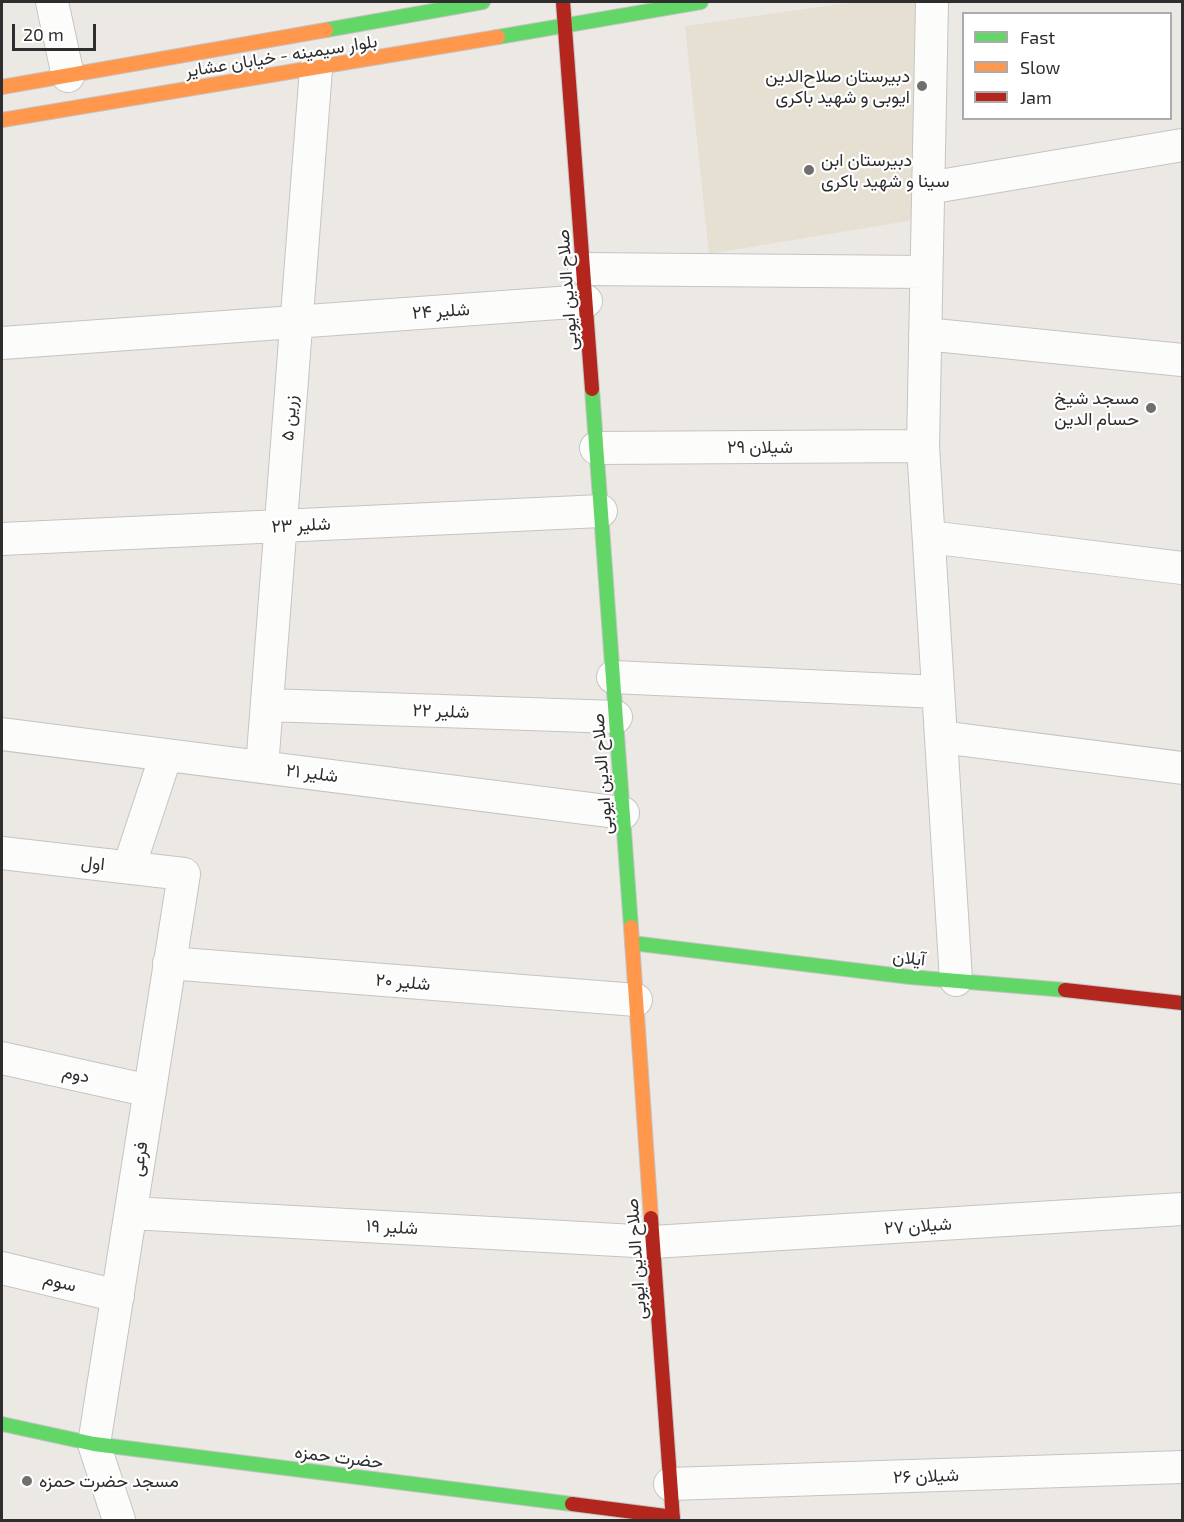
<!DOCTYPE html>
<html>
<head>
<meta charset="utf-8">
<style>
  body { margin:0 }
  #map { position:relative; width:1184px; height:1522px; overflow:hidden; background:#ece8e4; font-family:"Exo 2",sans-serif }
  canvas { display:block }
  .frame { position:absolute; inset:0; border:3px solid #2e2e2e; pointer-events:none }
  .legend { position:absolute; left:962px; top:12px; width:210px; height:108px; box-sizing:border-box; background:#fff; border:2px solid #ababab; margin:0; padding:8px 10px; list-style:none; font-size:18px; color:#2e2e2e }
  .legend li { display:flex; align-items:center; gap:12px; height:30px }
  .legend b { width:30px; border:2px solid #ababab }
  .scale { position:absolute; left:12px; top:24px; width:84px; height:27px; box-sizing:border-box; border:3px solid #2e2e2e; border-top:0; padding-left:8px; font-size:18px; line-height:21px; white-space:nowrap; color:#2e2e2e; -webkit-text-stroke:4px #fff; paint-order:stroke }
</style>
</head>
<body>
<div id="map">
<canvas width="1184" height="1522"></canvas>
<div class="frame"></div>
<ul class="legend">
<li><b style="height:8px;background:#63d668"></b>Fast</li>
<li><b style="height:8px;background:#ff974d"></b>Slow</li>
<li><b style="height:8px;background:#b3261e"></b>Jam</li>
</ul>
<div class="scale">20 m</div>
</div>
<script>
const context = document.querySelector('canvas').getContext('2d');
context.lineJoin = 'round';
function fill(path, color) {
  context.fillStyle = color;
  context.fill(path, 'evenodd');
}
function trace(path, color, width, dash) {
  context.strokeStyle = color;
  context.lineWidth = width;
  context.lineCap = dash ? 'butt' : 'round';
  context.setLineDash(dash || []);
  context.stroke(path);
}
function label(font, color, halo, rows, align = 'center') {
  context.font = font + ' "Exo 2",Vazirmatn,sans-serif';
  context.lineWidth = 4.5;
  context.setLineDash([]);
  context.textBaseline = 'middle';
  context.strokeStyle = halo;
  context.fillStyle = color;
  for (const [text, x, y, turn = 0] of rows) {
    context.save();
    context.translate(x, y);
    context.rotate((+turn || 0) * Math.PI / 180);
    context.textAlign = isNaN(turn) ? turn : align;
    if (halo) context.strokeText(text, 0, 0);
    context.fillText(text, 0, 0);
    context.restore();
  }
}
const education = new Path2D(`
  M854,2h67l-7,218 -205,34 -24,-228z`);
const street = new Path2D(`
  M52,2l16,74
  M932,2l-9,444 33,534
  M928,188l254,-43
  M584,269l342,3
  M925,334l257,26
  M2,343l584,-42
  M596,448l327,-2
  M929,537l253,31
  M2,539l599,-28
  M613,677l325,15
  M267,705l349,12
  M2,734l621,79
  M941,737l241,31
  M262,767l54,-698
  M2,853l182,21 -90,570 25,76
  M129,867l37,-112
  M169,963l467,37
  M2,1058l148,33
  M131,1213l522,29 529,-33
  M2,1268l116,28
  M670,1484l512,-17`);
const fast = new Path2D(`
  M326,30l157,-28
  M498,37l203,-35
  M592,389l39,538
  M632,943l278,34 155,13
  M2,1424l92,20 478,60`);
const slow = new Path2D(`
  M2,87l324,-57
  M2,120l496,-83
  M631,927l20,291`);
const jam = new Path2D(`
  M563,2l29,387
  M1065,990l117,13
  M651,1218l22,302
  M572,1504l101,13`);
const markers = [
  [922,86,6,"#706f6e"],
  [809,170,6,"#706f6e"],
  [1151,408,6,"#706f6e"],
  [27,1481,6,"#706f6e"]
];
const streetNames = [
  ["بلوار سیمینه - خیابان عشایر",281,56,-9],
  ["صلاح الدین ایوبی",567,290,-94],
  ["شلیر ۲۴",441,311,-4],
  ["زرین ۵",289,418,-86],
  ["شیلان ۲۹",760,447],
  ["شلیر ۲۳",301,525,-3],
  ["شلیر ۲۲",441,711,2],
  ["شلیر ۲۱",312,773,7],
  ["صلاح الدین ایوبی",602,774,-94],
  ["اول",93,863,6],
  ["آیلان",909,958,6],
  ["شلیر ۲۰",403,982,5],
  ["دوم",76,1074,12],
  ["فرعی",139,1159,-81],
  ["شیلان ۲۷",918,1226,-4],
  ["شلیر ۱۹",392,1227,3],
  ["صلاح الدین ایوبی",636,1259,-94],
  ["سوم",60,1282,14],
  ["حضرت حمزه",339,1457,7],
  ["شیلان ۲۶",926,1476,-2]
];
const poiNames = [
  ["دبیرستان صلاح‌الدین",910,76],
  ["ایوبی و شهید باکری",910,97],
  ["دبیرستان ابن",821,160,"left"],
  ["سینا و شهید باکری",821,181,"left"],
  ["مسجد شیخ",1139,398],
  ["حسام الدین",1139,419],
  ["مسجد حضرت حمزه",39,1481,"left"]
];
fill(education, '#e6e0d3');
trace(street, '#c5c4c5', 34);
trace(fast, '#c5c4c5', 16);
trace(slow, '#c5c4c5', 16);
trace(jam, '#c5c4c5', 16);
trace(street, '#fcfcfb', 32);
trace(fast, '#63d668', 14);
trace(slow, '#ff974d', 14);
trace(jam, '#b3261e', 14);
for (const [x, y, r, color] of markers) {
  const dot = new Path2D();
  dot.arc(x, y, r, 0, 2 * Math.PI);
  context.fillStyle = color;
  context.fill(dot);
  trace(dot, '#fff', 2);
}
label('18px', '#2e2e2e', '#fff', streetNames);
label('18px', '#2e2e2e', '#fff', poiNames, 'right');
</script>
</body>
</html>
